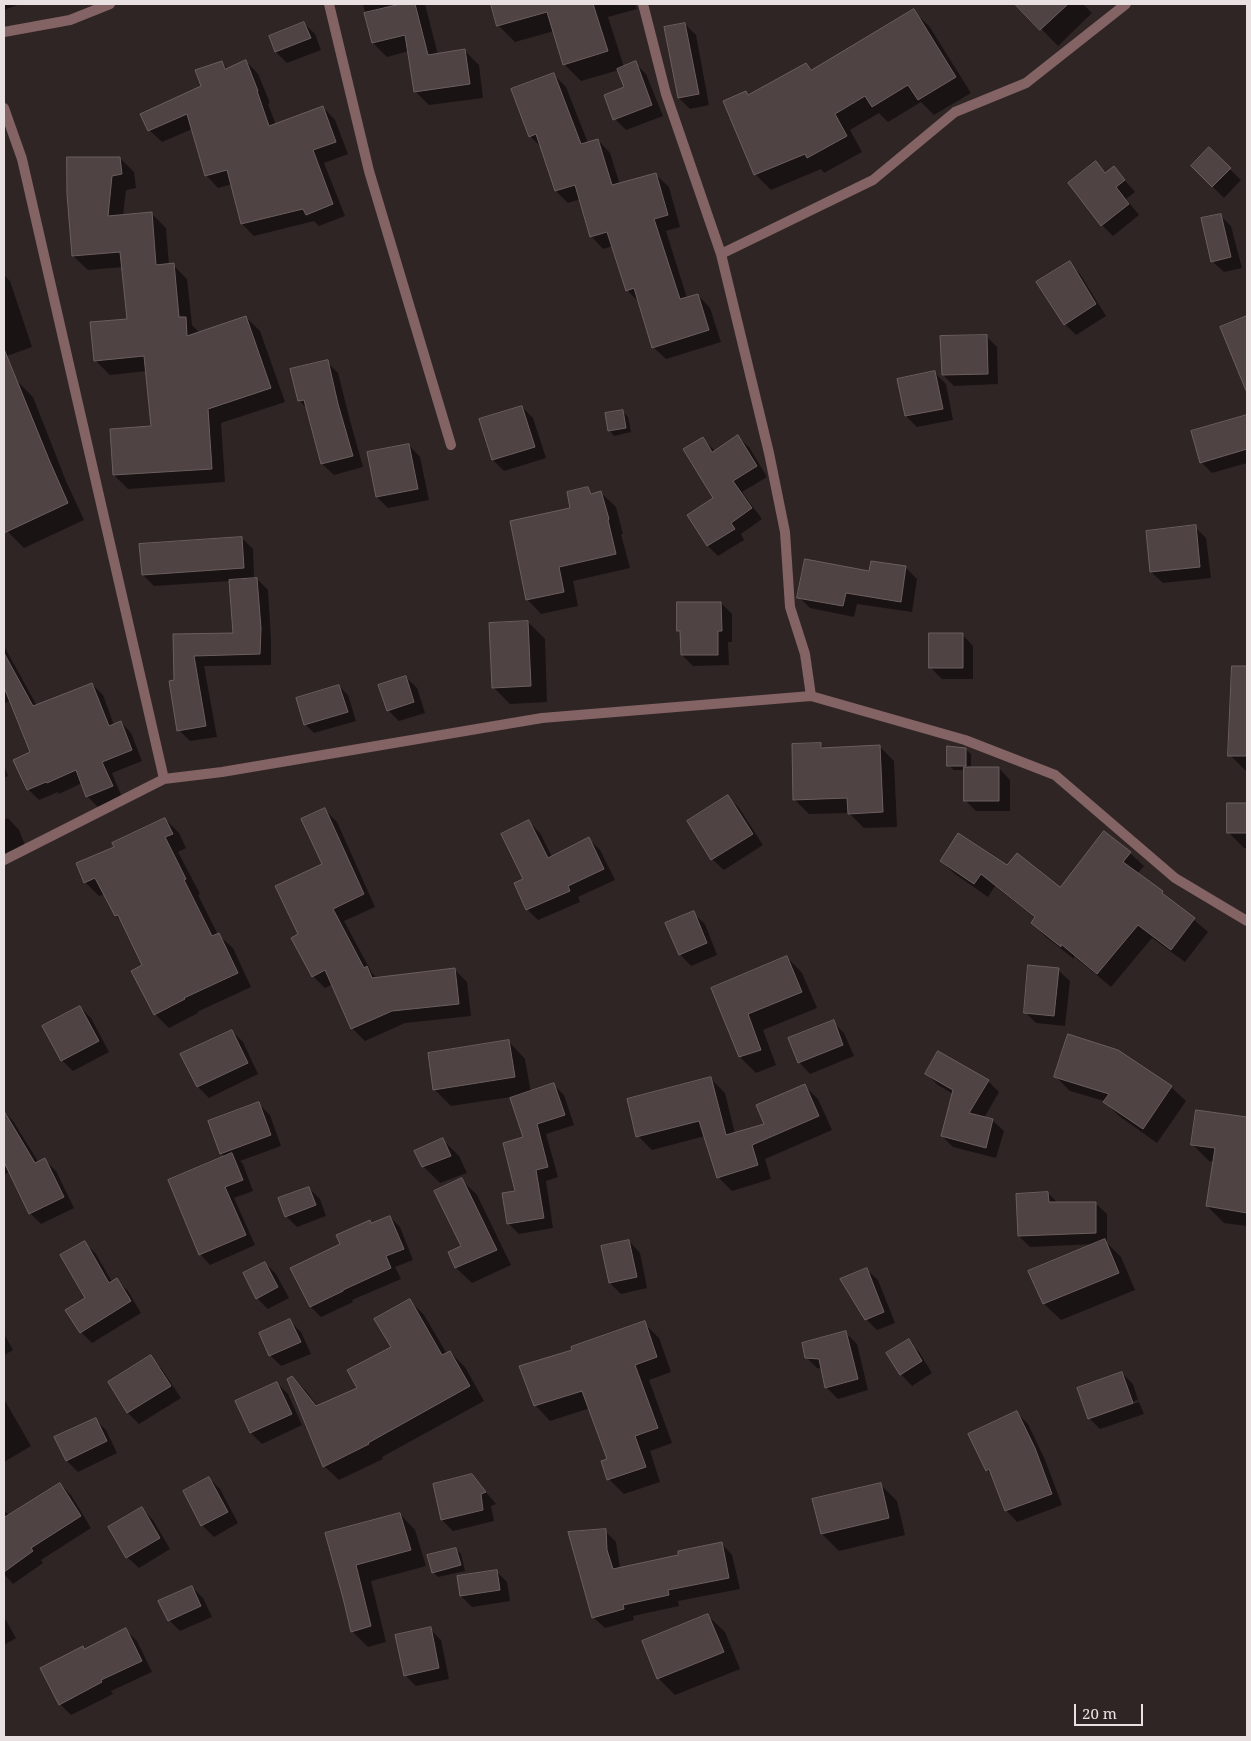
<!DOCTYPE html>
<html>
<head>
<meta charset="utf-8">
<style>
  body { margin:0 }
  #map { position:relative; width:1251px; height:1741px; overflow:hidden; background:#302525; font-family:"Noto Serif",serif }
  canvas { display:block }
  .frame { position:absolute; inset:0; border:5px solid #e9e1e1; pointer-events:none }
  .scale { position:absolute; left:1074px; top:1704px; width:69px; height:22px; box-sizing:border-box; border:2px solid #e9e1e1; border-top:0; padding-left:6px; font-size:15px; line-height:18px; white-space:nowrap; color:#e9e1e1; -webkit-text-stroke:4px #302525; paint-order:stroke }
</style>
</head>
<body>
<div id="map">
<canvas width="1251" height="1741"></canvas>
<div class="frame"></div>
<div class="scale">20 m</div>
</div>
<script>
const context = document.querySelector('canvas').getContext('2d');
context.lineJoin = 'round';
function fill(path, color) {
  context.fillStyle = color;
  context.fill(path, 'evenodd');
}
function trace(path, color, width, dash) {
  context.strokeStyle = color;
  context.lineWidth = width;
  context.lineCap = dash ? 'butt' : 'round';
  context.setLineDash(dash || []);
  context.stroke(path);
}
const shadow = new Path2D(`
  M4,4h16l-16,6z
  M363,4h62l13,51 27,-4 14,14 4,33 -54,7 -14,-14 -6,-40 -22,6 -14,-14z
  M492,4h143l2,5 -29,8 16,50 11,-4 11,11 17,42 -37,14 -11,-11 11,-31 -7,-18 -38,11 -17,-17 -10,-33 -39,11 -17,-17z
  M1017,4h66l9,9 -34,33z
  M913,11l16,15 42,67 -37,22 -13,-13 -33,20 -9,-9 -29,17 12,22 -38,21 -3,-4 -50,21 -16,-16 -9,-82 3,3 57,-31 7,7z
  M304,23l11,11 6,16 -34,13 -11,-11 -6,-16z
  M685,24l11,11 13,70 -19,4 -11,-11z
  M246,61l12,13 12,29 -2,1 8,21 47,-18 12,13 13,34 -24,9 21,53 -26,10 -5,-5 -60,15 -12,-12 -10,-40 -14,4 -12,-13 -14,-46 -30,13 -13,-12 53,-43 19,-25 7,7z
  M553,74l13,13 22,56 10,-3 12,13 10,32 36,-10 13,12 11,40 -14,4 21,67 11,-3 12,13 11,34 -55,17 -13,-12 -13,-44 -13,-13 -14,-44 -10,3 -12,-13 -10,-37 -13,4 -12,-12 -14,-43 -12,-12z
  M1209,149l32,31 -17,18 -32,-32z
  M120,158l14,14 2,16 -10,2 -3,26 29,-2 14,14 3,37h4l14,14 5,46 8,8 46,-16 14,14 25,71 -64,21 4,59 -97,7 -14,-14 38,-47 -5,-57 -37,4 -14,-14 -4,-38 36,-3 -5,-53 -35,3 -15,-14z
  M1096,163l11,11 7,-6 21,24 -9,7 13,16 -26,21 -11,-11z
  M1220,215l11,11 11,42 -18,4 -12,-11z
  M1069,263l11,11 26,42 -30,19 -11,-11z
  M4,275l6,6 22,66 -28,10z
  M1247,317v59l-26,-48z
  M986,336l11,11 1,37 -44,2 -11,-11z
  M327,362l11,11 11,44 14,50 -29,8 -12,-11 -15,-55 -8,-9z
  M935,373l11,11 7,36 -36,7 -11,-11z
  M16,380l17,17 33,84 18,39 -60,28 -17,-17 -3,-8v-138z
  M522,407l11,11 13,40 -42,13 -11,-11 -13,-40z
  M622,411l6,6 3,15 -17,4 -5,-6z
  M1247,416v47l-35,10 -11,-11 -9,-30z
  M738,437l11,10 18,30 -25,15 20,27 -21,15 3,6 -26,16 -10,-10 -19,-31 26,-17 -12,-59 12,12z
  M409,445l11,12 9,43 -41,8 -11,-11z
  M588,489l6,6 7,-2 15,14 7,27h-2l9,34 -57,13 5,25 -37,8 -14,-15 45,-90z
  M1195,527l11,11 5,40 -48,5 -12,-11 -4,-40z
  M242,538l11,11 1,30h3l11,11 3,49v26l-67,1 13,71 -27,4 -11,-11 -5,-95 60,-1 -4,-53 -76,5 -11,-11z
  M906,568l11,11 -5,33 -55,-8 -3,13 -44,-9 -11,-11 71,-25z
  M721,603l11,11v28h-4l1,23 -36,1 -11,-11 -1,-22 -3,-3z
  M528,622l17,17 2,63 -37,2 -17,-17z
  M962,634l11,12v33h-31l-11,-11z
  M4,646l33,60 55,-22 11,11 11,30 7,-3 10,11 11,28 -30,12 10,24 -24,10 -11,-11 -5,-13 -23,11 -1,-2 -19,8 -11,-11 -13,-28 16,-9 -21,-52 -6,4z
  M406,677l11,11 8,25 -26,8 -11,-11z
  M1232,684h15v88l-17,-17z
  M339,686l9,9 8,26 -42,12 -9,-9z
  M821,745l4,4 54,-3 15,15 3,66 -33,1 -15,-15 -40,1 -15,-15z
  M965,749l6,5v14h28l11,12v31h-34l-11,-11v-30h-11l-6,-5z
  M4,765l4,11 -4,2z
  M728,797l11,11 24,37 -39,25 -12,-11z
  M1228,804h19v44h-3l-16,-16z
  M324,809l13,13 38,85 -31,14 28,52 5,5 78,-8 12,12 4,34 -66,7 -40,18 -13,-13 -19,-44 -8,4 -12,-12 -13,-41 24,-71z
  M8,818l11,12 8,20 -23,9v-39z
  M165,819l14,14 7,15 -8,4 22,42 -2,1 20,40 15,13 18,39 -54,25 1,1 -29,15 -14,-14 -11,-49 -21,-43 -7,-6 -11,-22 -6,2 -14,-14 31,-35z
  M529,822l11,11 12,24 37,-18 11,11 15,30 -37,17 2,5 -42,18 -11,-11 -3,-29z
  M1130,853l14,13 -7,8 25,18 46,40 -23,30 -33,-24 -41,49 -37,-31v3l-28,-22 -14,-14 4,-4 -41,-33 -7,11 -33,-23 -14,-13 66,6 53,22z
  M693,913l12,11 12,31 -26,11 -11,-12z
  M787,957l15,16 15,35 -54,22 13,35 -20,8 -16,-16 -27,-69z
  M1058,970l12,11 -5,45 -29,-3 -11,-11z
  M80,1007l11,11 18,34 -36,19 -11,-11z
  M833,1022l11,11 10,23 -44,18 -11,-12z
  M232,1031l11,11 15,32 -49,24 -11,-11z
  M509,1042l16,17 6,34 23,-8 10,10 10,30 -28,9 12,43 -12,4 7,47 -34,6 -11,-11 9,-31 8,-54 -8,-42 -66,10 -17,-17z
  M927,1074l61,7 11,11 -15,26 8,2 12,11 -8,27 -43,-11 -11,-11 11,-42 -15,-9z
  M1056,1077l115,10 15,14 -29,42 -38,-27 -15,-15 -34,-10z
  M711,1079l14,14 10,41 31,-9 38,-40 14,14 14,31 -67,29 6,20 -39,12 -14,-14 -13,-41 -53,14 -14,-14z
  M259,1104l11,11 11,31 -41,15 3,3 10,27 -19,7 21,47 -45,20 -10,-11 25,-97 -4,-4z
  M4,1111l9,10 26,42 6,-3 11,11 18,37 -33,16 -11,-11 -20,-42 -6,4z
  M1197,1111l50,8v107l-23,-3 -17,-17 7,-44 -5,-1 -17,-17z
  M442,1139l17,17 8,17 -27,10 -17,-17z
  M462,1180l15,15 34,70 -39,18 -16,-15 -7,-16 13,-5z
  M309,1188l11,11 6,17 -29,11 -11,-11z
  M1048,1193l10,10h37l12,11v29l14,14 14,33 -74,30 -17,-16 52,-60 -66,3 -11,-11z
  M390,1217l10,10 13,33 -18,7 6,12 -49,21 1,2 -32,15 -10,-10 -19,-38 49,-25 28,-23 3,3z
  M629,1241l11,12 7,35 -26,6 -11,-11z
  M85,1243l11,11 16,28 4,-2 12,11 13,22 -49,30 -11,-11 5,-34z
  M265,1263l11,11 13,24 -21,11 -11,-11z
  M866,1269l12,11 17,43 -18,7 -11,-11z
  M410,1301l14,14 23,39 3,-2 15,15 19,34 -102,56 1,2 -44,21 -15,-14 -32,-89 15,15 11,15 41,-19 33,-41z
  M290,1321l11,11 10,22 -30,12 -11,-11z
  M644,1323l15,15 12,34 -22,8 23,63 -22,8 10,31 -36,12 -15,-15 -1,-19 -18,-52 -40,13 -15,-16 39,-55z
  M846,1333l11,11 11,46 -30,9 -12,-12 -3,-18 -6,-1 -11,-11z
  M4,1334l9,16 -9,5z
  M908,1341l11,11 13,21 -20,13 -11,-12z
  M150,1357l11,11 20,30 -42,26 -11,-11 -19,-30z
  M1122,1373l11,11 5,16 -45,16v2l46,-16 5,12 -44,15 -11,-11z
  M277,1383l11,11 14,31 -40,19 -11,-11 -14,-31z
  M4,1399l27,47 -27,16z
  M1017,1413l11,11 17,36 17,45 -45,17 -11,-12 -12,-33 -7,-7z
  M95,1419l11,11 11,23 -39,19 -11,-11 -11,-23z
  M472,1476l24,28 -5,2 3,15 -41,10 -11,-11z
  M209,1478l11,11 18,34 -24,14 -12,-12 -18,-34z
  M60,1484l11,11 20,33 -50,32 2,3 -30,21 -9,-10v-64l6,6z
  M880,1484l17,17 8,34 -66,16 -17,-17 -8,-34z
  M142,1509l11,11 17,29 -31,19 -12,-11z
  M400,1514l15,16 11,36 -55,15 15,61 -18,5 -16,-16 -25,-97z
  M605,1531l11,11 4,26 60,-12 41,-13 11,12 8,34 -62,12 1,5 -46,10 1,4 -29,8 -12,-11z
  M456,1549l5,5 4,17 -27,6 -5,-5z
  M496,1571l11,11 3,19 -38,6 -11,-11z
  M192,1587l11,11 9,19 -32,14 -11,-11z
  M708,1616l17,16 15,37 -65,26 -17,-17z
  M4,1617l12,21 -12,7z
  M430,1629l11,11 8,39 -33,7 -11,-11z
  M126,1630l11,11 15,31 -41,19 2,3 -42,21 -11,-11 23,-56 2,2z`);
const building = new Path2D(`
  M401,4h14l13,51 37,-6 5,35 -56,8 -9,-57 -33,8 -8,-30z
  M491,4h102l15,47 -45,14 -16,-53 -50,14z
  M1015,4h53l-28,26z
  M914,9l42,68 -38,23 -10,-15 -36,22 -7,-11 -30,18 12,22 -40,22 -2,-4 -51,21 -31,-74 23,-10 2,4 58,-32 5,7z
  M304,22l7,16 -36,14 -6,-16z
  M685,23l14,71 -21,4 -14,-71z
  M246,60l12,31h-1l12,35 54,-20 13,36 -23,8 20,54 -27,11 -3,-6 -62,15 -14,-54 -22,6 -18,-62 -39,17 -8,-17 61,-28 -6,-16 27,-9 3,8z
  M636,61l16,44 -39,15 -9,-25 20,-8 -7,-18z
  M554,73l27,71 17,-5 14,46 44,-12 12,42 -14,4 26,80 18,-5 11,36 -57,18 -18,-60 -8,3 -19,-59 -17,5 -15,-52 -20,6 -19,-57 -7,3 -18,-48z
  M1209,147l22,21 -19,19 -21,-21z
  M67,157h53l2,17 -10,2 -4,40 44,-4 4,53 18,-2 5,54h7l1,19 59,-20 25,72 -63,21 4,60 -99,6 -3,-46 41,-3 -7,-70 -50,5 -4,-39 37,-3 -7,-67 -48,4 -5,-62z
  M1096,161l9,12 9,-7 11,14 -9,7 13,17 -28,22 -33,-43z
  M1221,214l10,43 -20,5 -10,-44z
  M1070,261l26,43 -32,21 -28,-43z
  M1247,316v77l-27,-66z
  M987,335l1,39 -46,1 -2,-39z
  M4,349l46,113 18,41 -64,30z
  M328,360l10,44 15,52 -32,8 -17,-64 -6,1 -8,-32z
  M935,371l8,38 -38,7 -8,-37z
  M522,406l13,41 -43,13 -13,-41z
  M623,410l3,18 -18,3 -3,-18z
  M1247,415v34l-47,14 -9,-32z
  M738,435l19,31 -24,15 19,27 -21,15 4,6 -28,17 -20,-31 26,-17 -30,-49 20,-12 9,15z
  M409,444l9,45 -42,8 -9,-45z
  M588,487l3,7 10,-3 8,28 -1,1 8,34 -57,13 5,25 -38,8 -16,-79 60,-13 -3,-16z
  M1196,525l4,42 -50,5 -4,-41z
  M242,537l2,31 -102,7 -3,-31z
  M805,559l64,12 2,-10 35,5 -5,36 -55,-9 -3,13 -46,-8z
  M257,578l4,50 -1,26 -66,2 12,70 -29,5 -8,-50 5,-1 -1,-46 60,-1 -4,-53z
  M677,602h44l1,29h-4v24h-37l-1,-24h-3z
  M528,621l3,65 -39,2 -3,-65z
  M929,633h34v35h-34z
  M4,653l29,53 59,-23 17,43 12,-5 11,29 -30,12 11,24 -27,11 -10,-27 -29,13 -1,-1 -19,8 -14,-30 17,-8 -26,-65z
  M1232,666h15v90h-19z
  M406,676l8,26 -27,9 -9,-26z
  M339,685l9,27 -44,13 -8,-27z
  M821,743v5l59,-3 3,67 -35,2 -1,-16 -54,2 -1,-56z
  M947,746l19,2v18h-19z
  M964,767h35v34h-35z
  M728,795l25,39 -42,26 -24,-39z
  M1227,803h20v30h-20z
  M325,808l39,86 -31,15 31,59 3,-2 5,12 83,-10 4,36 -67,7 -41,18 -26,-59 -13,7 -21,-39 7,-4 -23,-48 47,-22 -21,-45z
  M165,818l8,16 -8,3 21,42 -2,1 28,56 7,-3 19,40 -54,25 1,1 -31,16 -23,-44 11,-6 -24,-50 -3,1 -20,-38 -11,5 -8,-20 38,-16 -2,-4z
  M529,820l19,38 41,-21 15,32 -36,17 2,5 -44,19 -12,-27 9,-4 -22,-45z
  M1104,831l27,21 -8,10 40,29 -1,2 33,25 -24,32 -33,-25 -41,49 -36,-30v3l-30,-24 4,-6 -54,-43 -7,10 -34,-23 18,-28 49,32 10,-12 43,34z
  M694,911l13,32 -28,12 -14,-32z
  M787,956l15,36 -54,22 13,36 -22,7 -28,-69z
  M1028,965l31,3 -5,48 -30,-3z
  M80,1006l19,35 -38,20 -19,-35z
  M834,1020l9,25 -45,18 -10,-25z
  M232,1030l16,33 -51,24 -17,-33z
  M1068,1034l50,16 54,36 -29,43 -40,-27 6,-8 -55,-17z
  M509,1040l6,37 -82,13 -5,-37z
  M938,1051l51,29 -20,33 24,6 -7,29 -45,-12 12,-46 -28,-16z
  M711,1077l15,58 38,-11 -8,-19 49,-21 14,32 -67,29 6,20 -41,13 -18,-57 -63,16 -9,-38z
  M554,1083l11,32 -28,9 11,43 -12,3 8,48 -37,6 -5,-31 13,-2 -12,-48 20,-6 -13,-39z
  M259,1102l12,33 -51,19 -12,-33z
  M1196,1110l51,7v96l-41,-7 9,-58 -24,-3z
  M4,1111l31,52 10,-5 19,39 -35,17 -25,-52z
  M443,1138l8,18 -29,11 -8,-16z
  M232,1153l11,27 -18,7 21,48 -47,20 -31,-75z
  M462,1178l35,72 -42,18 -7,-16 13,-6 -27,-55z
  M309,1187l7,18 -31,12 -7,-19z
  M1048,1192l1,10h47v31l-78,3 -2,-42z
  M390,1216l14,33 -18,7 5,12 -48,22v1l-33,16 -20,-39 50,-24 -4,-9 34,-15 1,3z
  M1105,1239l14,34 -76,31 -15,-33z
  M629,1240l8,37 -28,6 -8,-37z
  M85,1241l24,42 8,-5 14,23 -51,32 -15,-23 20,-12 -25,-43z
  M265,1262l13,25 -22,12 -13,-26z
  M867,1268l17,44 -19,8 -25,-41z
  M410,1299l32,56 8,-4 20,35 -102,57 1,1 -46,23 -36,-88 5,-3 24,30 41,-18 -10,-18 44,-23 -17,-28z
  M290,1319l11,23 -32,14 -10,-23z
  M645,1321l12,36 -22,8 23,63 -23,8 11,31 -39,13 -6,-19 6,-2 -25,-68 -48,15 -15,-40 53,-16 -1,-3z
  M846,1331l12,48 -33,9 -6,-29 -14,-1 -3,-15z
  M909,1339l13,22 -22,14 -14,-22z
  M151,1355l20,31 -44,27 -19,-31z
  M1122,1372l11,31 -45,16 -11,-31z
  M277,1382l15,32 -42,19 -15,-32z
  M1017,1411l18,37 17,46 -47,17 -16,-42 -3,2 -18,-37z
  M96,1418l11,23 -41,20 -12,-24z
  M472,1474l14,18 -5,2 2,16 -42,10 -8,-36z
  M209,1477l19,35 -27,14 -18,-35z
  M60,1483l21,33 -50,32 2,3 -29,21v-54z
  M881,1483l8,35 -68,16 -9,-35z
  M142,1507l18,31 -34,20 -18,-31z
  M400,1513l11,37 -55,15 15,61 -20,6 -8,-34 -18,-65z
  M606,1529l1,21 6,19 65,-14v-4l44,-9 7,36 -61,12 1,5 -46,10 1,4 -32,9 -24,-86z
  M456,1548l5,17 -29,8 -5,-18z
  M497,1570l3,20 -40,6 -3,-20z
  M192,1586l9,20 -33,15 -10,-20z
  M708,1614l16,38 -67,27 -15,-38z
  M431,1627l8,41 -35,8 -9,-41z
  M126,1628l16,33 -41,19 1,2 -43,23 -19,-37 43,-22 1,3z`);
const minor = new Path2D(`
  M329,4l40,167 82,274
  M643,4l23,90 55,160 48,199 16,79 5,75 15,47 6,42
  M4,32l66,-12 40,-16
  M4,108l18,51 142,620
  M721,254l152,-74 82,-68 71,-29 100,-79
  M4,860l160,-81 58,-7 320,-54 269,-22 154,44 90,35 120,103 72,43`);
fill(shadow, '#0007');
fill(building, '#4f4343');
trace(building, '#6c5e5e', 1);
trace(minor, '#836363', 10);
</script>
</body>
</html>
